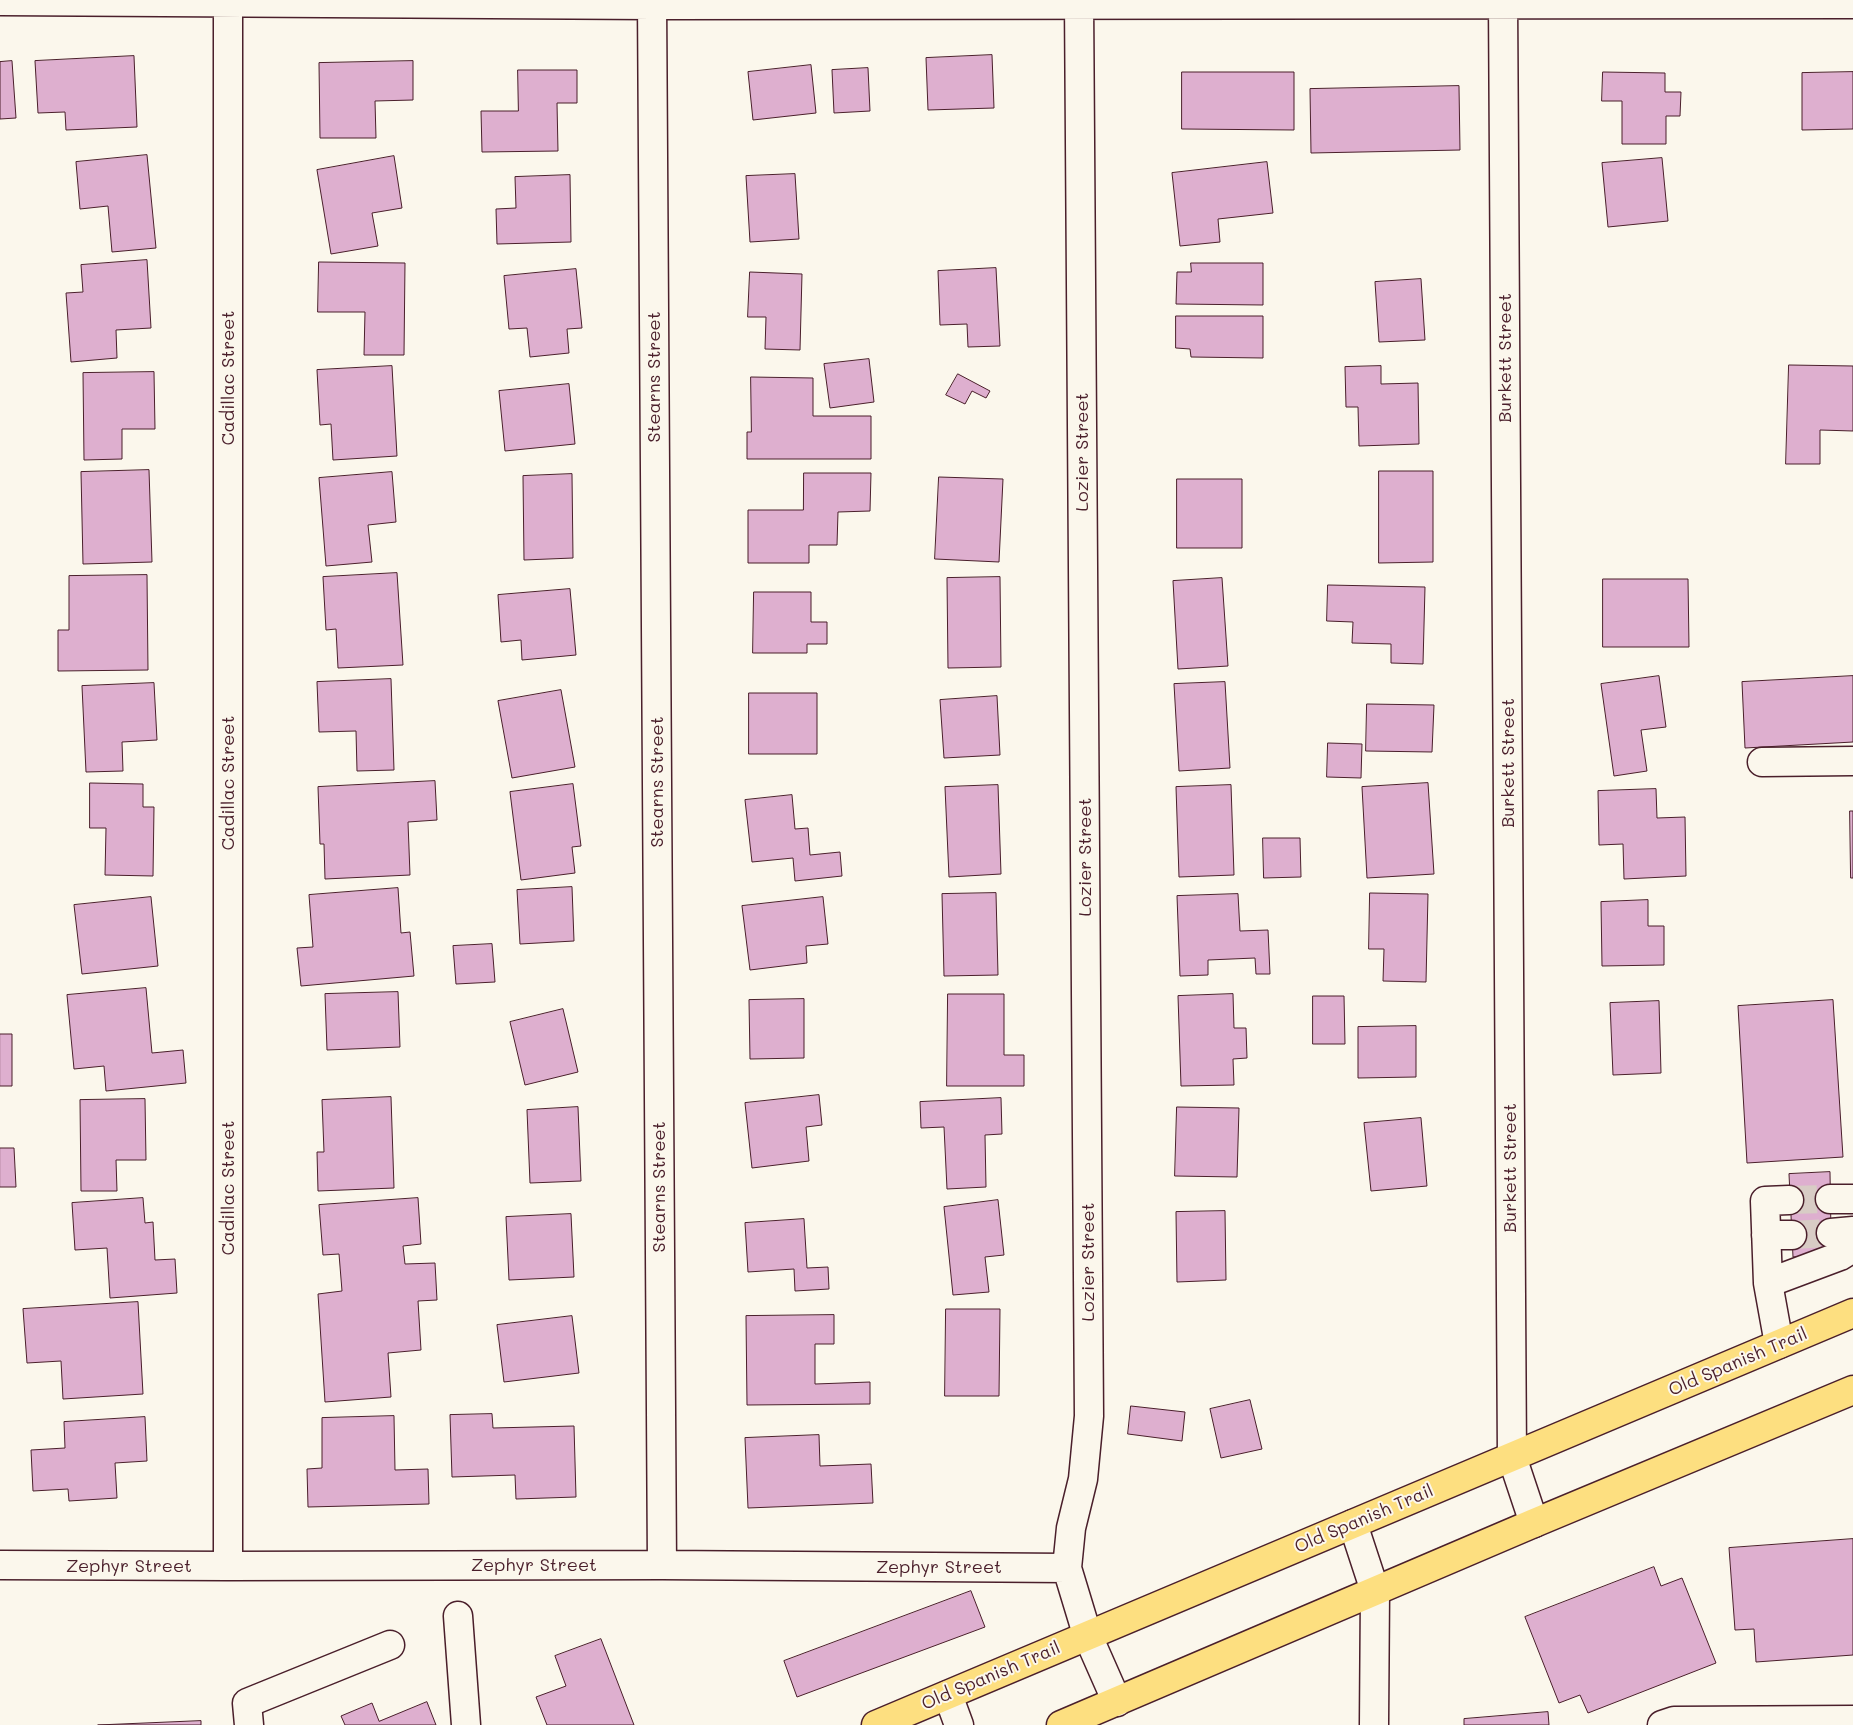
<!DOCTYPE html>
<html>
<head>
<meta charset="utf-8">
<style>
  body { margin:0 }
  canvas { display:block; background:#fbf7ec }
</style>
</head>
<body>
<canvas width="1853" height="1725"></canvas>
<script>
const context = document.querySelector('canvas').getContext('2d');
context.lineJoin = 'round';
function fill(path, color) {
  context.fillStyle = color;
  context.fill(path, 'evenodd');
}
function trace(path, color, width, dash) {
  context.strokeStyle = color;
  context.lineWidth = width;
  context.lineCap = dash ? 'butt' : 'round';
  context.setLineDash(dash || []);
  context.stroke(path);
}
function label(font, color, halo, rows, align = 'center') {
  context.font = font + ' Mali,sans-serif';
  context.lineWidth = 4;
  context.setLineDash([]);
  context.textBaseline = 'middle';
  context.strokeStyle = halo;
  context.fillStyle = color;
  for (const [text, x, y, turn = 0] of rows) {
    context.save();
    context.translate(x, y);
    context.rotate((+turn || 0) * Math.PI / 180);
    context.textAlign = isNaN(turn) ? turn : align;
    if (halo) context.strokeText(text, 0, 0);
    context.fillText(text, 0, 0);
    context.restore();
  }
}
const building = new Path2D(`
  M992,55l2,53 -66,2 -2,-52z
  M134,56l3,71 -71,3 -1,-18 -27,1 -3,-52z
  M12,61l4,57 -16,1v-57z
  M413,61v39l-38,1 1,37h-56l-1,-75z
  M811,65l5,48 -63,7 -5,-48z
  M868,68l2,43 -36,2 -2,-43z
  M518,70h59v33h-20l1,48 -76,1 -1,-41h37z
  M1182,72h112v58l-112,-1z
  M1603,72l62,1v19h16l-1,24h-14v28h-44v-43h-20z
  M1853,72v57l-51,1v-57z
  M1459,86l1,64 -149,3 -1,-64z
  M147,155l9,93 -44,4 -4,-46 -28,3 -4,-47z
  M394,156l8,52 -30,5 6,33 -47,8 -14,-84z
  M1662,158l6,63 -60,6 -6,-64z
  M1267,162l6,51 -55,6 2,23 -40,4 -8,-73z
  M795,174l4,65 -49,3 -4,-66z
  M570,175l1,67 -74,2 -1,-35 20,-1 -1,-31z
  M147,260l4,68 -35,2 1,28 -46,4 -5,-69 17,-1 -2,-27z
  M319,262l86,1 -1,92h-40l1,-43h-47z
  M1191,263h72v42l-87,-1 1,-32h14z
  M996,268l4,78 -32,1 -1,-23 -27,1 -2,-54z
  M576,269l6,59 -15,1 2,24 -39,4 -3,-29 -18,1 -5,-53z
  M750,272l52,2 -2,76 -35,-1 1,-32h-18z
  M1421,279l4,61 -46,2 -4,-60z
  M1176,316h87v42l-72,-1 -1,-8 -14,-1z
  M869,359l5,43 -44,6 -6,-44z
  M1789,365l64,1v65l-33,-1v34h-34z
  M392,366l5,90 -64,4 -2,-36 -11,1 -3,-55z
  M1381,366v18l37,-1 1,61 -60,2 -1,-39h-12l-1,-40z
  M154,372l1,57h-33v30l-38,1 -1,-87z
  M958,374l32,17 -4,7 -14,-7 -7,13 -19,-9z
  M751,377l62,1v38h58v43h-124v-27h4z
  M569,384l6,60 -70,7 -6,-60z
  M149,470l3,92 -69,2 -2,-92z
  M1379,471h54v91l-54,1z
  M392,472l4,50 -28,3 4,37 -46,4 -7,-88z
  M804,473h67l-1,38 -32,1 -1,33h-28v18h-61v-53h55z
  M572,474l1,84 -49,2 -1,-84z
  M939,477l64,2 -4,83 -64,-3z
  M1177,479h65v69h-65z
  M397,573l6,92 -65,3 -2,-39 -10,1 -3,-53z
  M147,575l1,95 -90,1v-41h11v-54z
  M1000,577l1,90 -53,1 -1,-90z
  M1222,578l6,88 -50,3 -5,-88z
  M1603,579h85l1,68h-86z
  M1328,585l97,2 -2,77 -32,-1v-19l-39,-1 1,-21 -26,-1z
  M570,589l6,66 -54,5 -1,-20 -20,2 -3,-47z
  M754,592h57v30h16v22h-20v9h-54z
  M1659,676l7,51 -25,3 6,41 -33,5 -13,-92z
  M1853,676v66l-108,6 -3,-66z
  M391,679l3,91 -37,1 -1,-40 -37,1 -2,-50z
  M1225,682l5,86 -51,3 -5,-87z
  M154,683l3,57 -35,2 1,29 -37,1 -4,-86z
  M561,690l14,77 -63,11 -14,-77z
  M749,693h68v61h-68z
  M997,696l3,59 -56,3 -4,-58z
  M1367,704l67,1 -2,47 -66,-1z
  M1328,743l34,1 -1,34 -34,-1z
  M435,781l2,39 -29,2 2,53 -85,4 -1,-35h-4l-2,-57z
  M90,783l53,1v23h11l-1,69 -48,-1 1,-47h-16z
  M1428,783l6,91 -67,4 -5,-91z
  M573,784l8,62 -9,1 3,26 -54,7 -11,-88z
  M998,785l3,89 -52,3 -4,-90z
  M1231,785l3,90 -55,2 -3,-90z
  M1656,789l1,29 28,-1 1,59 -62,3 -1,-35 -24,1 -1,-54z
  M792,795l3,34 13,-1 2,27 30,-3 2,24 -47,5 -2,-23 -41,4 -7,-62z
  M1850,811h3v67h-2z
  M1263,838h37l1,39 -37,1z
  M572,887l2,54 -54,3 -3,-54z
  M398,888l3,45 9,-1 4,44 -113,10 -4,-38 16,-1 -4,-52z
  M996,893l2,82 -54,1 -2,-82z
  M1370,893l58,1 -2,88 -43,-1 1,-32h-15z
  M1238,894l2,37 28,-1 2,44h-14l-1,-16 -47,2v15l-28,1 -3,-80z
  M151,897l7,69 -76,8 -8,-69z
  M823,897l5,47 -22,2 1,17 -57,7 -8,-64z
  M1648,900v26h16v39l-62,1 -1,-64z
  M492,944l3,38 -39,2 -3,-38z
  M146,988l6,65 31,-3 3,33 -80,8 -2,-25 -30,3 -7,-74z
  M398,992l2,55 -73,3 -2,-56z
  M948,994h56v61h20v31h-77z
  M1233,994l1,34h12l1,30 -14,1 1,26 -53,1 -3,-90z
  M1313,996h31l1,48h-32z
  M804,999v59l-54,1 -1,-59z
  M1833,1000l10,157 -96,6 -9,-157z
  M1659,1001l2,72 -48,2 -3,-72z
  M563,1009l15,63 -53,13 -15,-63z
  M1416,1026v51l-58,1v-51z
  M0,1034h12v52h-12z
  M819,1095l3,30 -16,2 3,34 -57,7 -7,-65z
  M391,1097l3,91 -76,3 -1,-39h7l-2,-52z
  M1001,1098l1,36 -17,1 1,52 -39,2 -3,-62 -23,1 -1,-26z
  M145,1099l1,61h-30l1,31h-36l-1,-91z
  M578,1107l3,74 -51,2 -3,-73z
  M1177,1107l62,1 -2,69 -62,-1z
  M1421,1118l6,68 -56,5 -7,-68z
  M0,1148h14l2,39h-16z
  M1830,1172l1,61 3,22 -41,2 -4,-83z
  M143,1198l2,25 8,-1 2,38 20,-1 2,34 -67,5 -3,-50 -32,2 -3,-47z
  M418,1198l3,46 -18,2 2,18 30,-1 2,37 -19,1 3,49 -33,3 3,44 -66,5 -7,-108 24,-3 -3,-37 -16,1 -4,-50z
  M998,1200l6,55 -19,2 4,35 -36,3 -9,-88z
  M1225,1211l1,69 -49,2 -1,-70z
  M571,1214l3,63 -65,3 -3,-63z
  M804,1219l3,49 21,-1 1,22 -34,2 -1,-22 -46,3 -3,-49z
  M138,1302l5,92 -80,5 -2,-38 -34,2 -4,-54z
  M946,1309h54l-1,87h-54z
  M834,1315v29h-19v40l55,-2v22l-123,1 -1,-89z
  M572,1316l7,57 -75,9 -7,-57z
  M1250,1400l12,49 -41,9 -11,-49z
  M1131,1406l54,6 -3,29 -54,-7z
  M492,1414l1,14 81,-2 2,71 -60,2 -1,-24 -63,2 -2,-62z
  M394,1416l1,54 33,-1 1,35 -121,3 -1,-38 15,-1v-50z
  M145,1417l2,44 -32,2 2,35 -48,3 -1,-12 -35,2 -2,-41 34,-2 -1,-26z
  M819,1435l1,31 51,-2 2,39 -125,5 -3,-70z
  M1853,1539v116l-97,7 -2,-33 -19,1 -6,-82z
  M1654,1567l7,19 21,-8 34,85 -128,50 -8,-18 -21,8 -34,-86z
  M971,1591l14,36 -188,70 -13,-36z
  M601,1639l33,86h-87l-11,-28 30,-11 -11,-30z
  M427,1702l9,23h-91l-4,-9 31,-13 7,18z
  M1548,1712l1,13h-85v-6z
  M201,1721v4h-103z`);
const minorTunnel = new Path2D(`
  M1789,1200l41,-1
  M1792,1235l39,-2`);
const minor = new Path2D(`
  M652,0l10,1565
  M1079,0l10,1416 -6,63 -12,49 -4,40 20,66 30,68
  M1503,0l9,1457 22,66
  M0,1l652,4 1201,-1
  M1762,762l91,-1
  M1830,1199h23
  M1831,1233l22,-2
  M1766,1235h26
  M1768,1283l-3,-82 24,-1
  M1779,1344l-11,-61 72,-27 13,-8
  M1353,1524l22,67 -1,134
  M0,1565l228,1 434,-1 405,3
  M228,1566v-1566
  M458,1616l8,109
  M948,1695l11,30
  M249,1725l-2,-22 143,-58
  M1662,1725l12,-4 179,-1`);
const major = new Path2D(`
  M876,1725l977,-412
  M1061,1725l473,-202 319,-133`);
const streetNames = [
  ["Burkett Street",1505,358,-90],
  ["Stearns Street",654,377,-90],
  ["Cadillac Street",228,378,-90],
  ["Lozier Street",1082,452,-90],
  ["Burkett Street",1508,763,-90],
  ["Stearns Street",657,782,-90],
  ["Cadillac Street",228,783,-90],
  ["Lozier Street",1085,857,-90],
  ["Burkett Street",1510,1168,-90],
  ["Stearns Street",659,1187,-90],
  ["Cadillac Street",228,1188,-90],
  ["Lozier Street",1088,1262,-90],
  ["Old Spanish Trail",1738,1362,-23],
  ["Old Spanish Trail",1364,1519,-23],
  ["Zephyr Street",534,1565],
  ["Zephyr Street",129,1566],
  ["Zephyr Street",939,1567],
  ["Old Spanish Trail",991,1676,-23]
];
fill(building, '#deafcf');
trace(building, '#4a1f2b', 1);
trace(minorTunnel, '#d8ccc5', 28, [28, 14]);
trace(minor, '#4a1f2b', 31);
trace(major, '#4a1f2b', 31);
trace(minor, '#fbf7ec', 28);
trace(major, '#fddf80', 28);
label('18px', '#4a1f2b', '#fbf7ec', streetNames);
</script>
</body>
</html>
